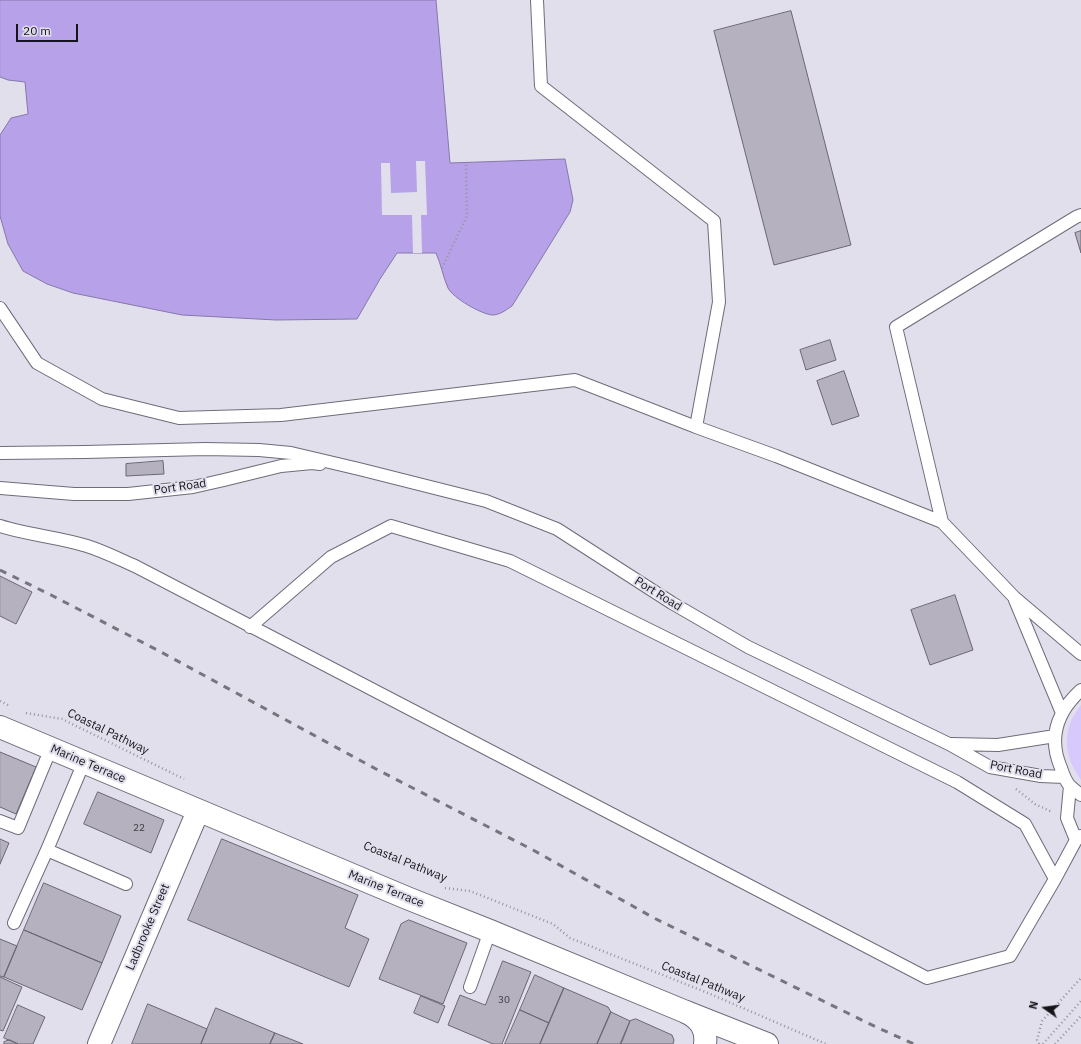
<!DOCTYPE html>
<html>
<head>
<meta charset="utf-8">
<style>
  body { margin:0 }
  #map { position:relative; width:1081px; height:1044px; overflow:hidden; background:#e2dfed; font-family:"IBM Plex Sans",sans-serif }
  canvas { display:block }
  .north { position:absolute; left:1025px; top:988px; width:40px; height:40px; -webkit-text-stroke:3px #e2dfed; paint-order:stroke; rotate:284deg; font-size:11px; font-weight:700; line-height:16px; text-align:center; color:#151419 }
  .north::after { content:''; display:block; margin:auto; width:14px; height:18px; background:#151419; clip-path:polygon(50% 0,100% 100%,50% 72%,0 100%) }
  .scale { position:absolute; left:16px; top:24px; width:62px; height:18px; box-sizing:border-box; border:2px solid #151419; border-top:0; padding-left:5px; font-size:12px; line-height:14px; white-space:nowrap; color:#151419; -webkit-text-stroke:3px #e2dfed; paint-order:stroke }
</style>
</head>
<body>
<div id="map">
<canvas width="1081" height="1044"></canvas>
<div class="north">N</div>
<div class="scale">20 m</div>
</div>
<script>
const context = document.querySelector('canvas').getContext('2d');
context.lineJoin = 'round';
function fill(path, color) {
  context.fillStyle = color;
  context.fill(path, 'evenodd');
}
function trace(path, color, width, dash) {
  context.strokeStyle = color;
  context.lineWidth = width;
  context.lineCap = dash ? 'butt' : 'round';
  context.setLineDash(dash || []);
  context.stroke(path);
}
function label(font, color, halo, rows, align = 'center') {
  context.font = font + ' "IBM Plex Sans",sans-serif';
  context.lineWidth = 4;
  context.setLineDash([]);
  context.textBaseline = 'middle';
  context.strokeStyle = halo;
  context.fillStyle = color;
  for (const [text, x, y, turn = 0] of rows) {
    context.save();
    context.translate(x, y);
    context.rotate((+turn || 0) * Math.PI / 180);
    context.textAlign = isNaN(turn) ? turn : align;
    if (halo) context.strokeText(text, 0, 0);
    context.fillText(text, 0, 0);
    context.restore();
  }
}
const green = new Path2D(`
  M1081,705v75c-18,-25 -20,-50 0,-75z`);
const water = new Path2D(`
  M0,0h436l14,163 115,-4 8,41 -3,12 -58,94c-6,4 -12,9 -20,9 -11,-1 -39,-17 -44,-27 -5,-11 -7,-24 -12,-35h-39l-17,26 -23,40 -81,1 -94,-5 -109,-22 -26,-9 -24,-13 -15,-27 -8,-28v-81l11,-17 17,-4 -3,-32 -17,-2 -8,-3z`);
const pier = new Path2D(`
  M416,161h9l2,54h-6l1,38h-9l-1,-38h-30l-1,-52h9l1,30 26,-1z`);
const building = new Path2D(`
  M791,11l60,234 -77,20 -60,-234z
  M1081,231v22l-6,-20z
  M830,340l6,20 -30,10 -6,-20z
  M844,371l15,45 -27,9 -15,-44z
  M163,461l1,13 -38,2v-12z
  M0,576l32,16 -16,32 -16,-8z
  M955,595l18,55 -43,15 -19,-55z
  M0,752l36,15 -20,47 -16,-7z
  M98,792l66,28 -13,33 -67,-29z
  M0,839l9,4 -9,21z
  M222,839l136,56 -13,33 24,11 -20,48 -161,-67z
  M44,883l77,33 -19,47 -78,-33z
  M409,920l58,23 -24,61 -64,-25 22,-55z
  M24,930l78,33 -20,47 -78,-33z
  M0,939l17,7 -13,31 -4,-1z
  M503,961l28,11 -29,72h-9l-45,-19 12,-30 25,10z
  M535,975l29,13 -15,35 -29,-13z
  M0,977l22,10 -19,44 -3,-1z
  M564,988l44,19 3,5 -14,32h-57z
  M421,996l24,10 -7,17 -24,-10z
  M148,1004l59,25 -6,15h-69z
  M18,1005l27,12 -12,27h-15l-14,-6z
  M216,1008l59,25 -5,11h-69z
  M520,1010l29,13 -9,21h-35z
  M611,1012l19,9 -10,23h-23z
  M636,1019l36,16 2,5 -1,4h-52l9,-23z
  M275,1033l28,11h-33z
  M10,1040l8,4h-14v-2z`);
const path = new Path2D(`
  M442,268l25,-52 -1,-53
  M0,701l10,5
  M26,713l36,6 122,60
  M1016,789l19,15 17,8
  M445,888l25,3 83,33 17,14 138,55 118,51
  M1039,1044l-2,-4 5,-19 39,-43
  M1043,1044l38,-43
  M1055,1044l26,-28`);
const service = new Path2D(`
  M537,0l4,86 173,135 5,81 -23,125
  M0,308l37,55 65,36 77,19 102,-3 294,-35 121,47 80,29 166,66 72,75 67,57
  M0,453l85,-1 120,-3 54,1 32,3 68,16 127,32 71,28 115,74 76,44 201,97 41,23 51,9 23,1
  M0,488l74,6h54l65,-7 31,-7 57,-14 31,-3 8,1
  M942,522l-46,-195 180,-110 5,-2
  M0,526c28,9 58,11 87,20 16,5 32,13 48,20l792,412 83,-22 45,-77 21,-39 5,-4
  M1015,600l47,113
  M250,627l81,-70 60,-31 119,35 447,221 68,42 30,55
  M1081,690c-24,22 -33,48 -20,78 2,6 4,12 8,17 4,4 8,7 12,10
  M951,744l47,1 57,-9
  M1070,786l-3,32 9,22
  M0,821l18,7 33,-80
  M47,850l79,34
  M14,923l33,-73 37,-88
  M470,987l20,-56`);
const minor = new Path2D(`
  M686,1012l81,32`);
const tertiary = new Path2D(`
  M0,727l407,171 83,33 196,81c14,7 21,17 19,32
  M99,1044l99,-233`);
const rail = new Path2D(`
  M0,570l53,26 108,56 215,117 157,81 121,68 222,109 38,17`);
const numberNames = [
  ["22",139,828],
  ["30",504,1000]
];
const streetNames = [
  ["Port Road",180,487,-8],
  ["Port Road",658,594,32],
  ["Coastal Pathway",108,732,26],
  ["Marine Terrace",88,764,23],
  ["Port Road",1016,770,11],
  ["Coastal Pathway",405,862,22],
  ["Marine Terrace",386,889,22],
  ["Ladbrooke Street",148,927,-67],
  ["Coastal Pathway",703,982,22]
];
fill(green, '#d8c9fd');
fill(water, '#b7a1e8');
trace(water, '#8677aa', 1);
fill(pier, '#e2dfed');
fill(building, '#b5b1bf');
trace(building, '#6a6673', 1);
trace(service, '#6f6c79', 14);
trace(minor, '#6f6c79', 24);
trace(tertiary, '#6f6c79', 24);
trace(path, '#95939e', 2.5, [1, 3]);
trace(service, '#fff', 12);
trace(minor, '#fff', 22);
trace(tertiary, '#fff', 22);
trace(rail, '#76747d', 3, [7, 7]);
label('10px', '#3d3b42', null, numberNames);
label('12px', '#151419', '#e2dfed', streetNames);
</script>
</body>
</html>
